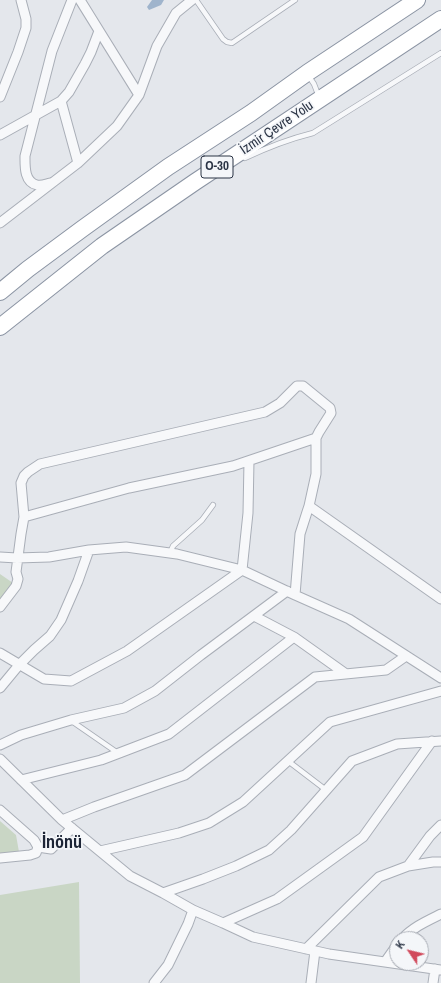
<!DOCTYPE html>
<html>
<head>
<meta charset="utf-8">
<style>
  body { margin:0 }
  #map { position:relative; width:441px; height:983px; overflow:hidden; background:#e4e7ec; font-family:"Archivo Narrow",sans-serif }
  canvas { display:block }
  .north { position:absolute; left:389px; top:931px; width:40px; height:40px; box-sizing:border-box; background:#f4f6f9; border:1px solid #a4a8b1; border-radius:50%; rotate:305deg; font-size:11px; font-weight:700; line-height:16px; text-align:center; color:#2b3445 }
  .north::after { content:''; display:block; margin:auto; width:14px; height:18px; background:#d1495b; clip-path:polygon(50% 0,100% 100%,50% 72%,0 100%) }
</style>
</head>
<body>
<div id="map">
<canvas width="441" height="983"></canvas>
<div class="north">K</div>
</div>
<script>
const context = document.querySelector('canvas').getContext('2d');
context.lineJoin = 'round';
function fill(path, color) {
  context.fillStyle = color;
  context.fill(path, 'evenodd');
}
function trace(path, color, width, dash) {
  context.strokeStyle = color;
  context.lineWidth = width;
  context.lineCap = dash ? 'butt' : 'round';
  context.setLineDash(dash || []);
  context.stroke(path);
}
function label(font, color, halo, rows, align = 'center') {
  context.font = font + ' "Archivo Narrow",sans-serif';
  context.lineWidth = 3.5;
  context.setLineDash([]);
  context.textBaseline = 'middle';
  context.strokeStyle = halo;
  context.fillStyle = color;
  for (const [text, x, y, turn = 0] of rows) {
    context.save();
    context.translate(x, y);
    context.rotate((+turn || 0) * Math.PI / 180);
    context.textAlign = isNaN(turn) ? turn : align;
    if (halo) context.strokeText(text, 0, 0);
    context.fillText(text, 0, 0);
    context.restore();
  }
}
const green = new Path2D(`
  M0,574l13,9 -13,17z
  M0,821l16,14 3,17 -19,2z
  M79,882l1,101h-80v-88z`);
const water = new Path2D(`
  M152,0h12l-3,5 -12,5 -2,-3z`);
const service = new Path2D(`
  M196,0l27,39 4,3 5,1 63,-43
  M308,75l6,9 5,13
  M245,158c23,-11 44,-19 68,-25l128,-80
  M170,553l3,-7 29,-26 11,-15
  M71,720l2,2 42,29 2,3
  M288,761l38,29`);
const minor = new Path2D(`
  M80,0l59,95
  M0,97l18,-45 8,-24v-9l-5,-19
  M61,101l17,62
  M0,135l61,-34 8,-9 16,-28 6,-12 8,-21
  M50,183c-4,1 -9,3 -13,2 -13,-3 -12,-19 -12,-29l27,-105 20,-51
  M0,223l78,-60 39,-37 22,-31 18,-49 19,-33 16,-13
  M309,506l132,93
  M24,517l105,-29 104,-22 83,-28
  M0,557l17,1 32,-1 40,-7
  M0,607l16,-21 2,-7 -2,-7 5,-38 3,-17 -3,-34 3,-7 4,-4 12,-8 225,-52 15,-9 17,-17h6l27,22 1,5 -12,19 -3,6v36l-7,32 -2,6 -7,22 -5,61
  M254,616l40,21 52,37
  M0,653l44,26 27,2 56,-30 115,-81 6,-57 1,-52
  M0,688l19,-23 15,-15 16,-14 11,-16 17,-39 11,-31 37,-3 51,7 65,16 53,25 54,24 92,59
  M0,745l21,-10 50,-15 53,-12 31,-17 46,-36 86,-64
  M0,759l62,61 68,56 33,17 30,17 -5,14 -20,41 -14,18
  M21,780l80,-20 68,-26 125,-97
  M0,810l34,30 4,7 -2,6 -6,2 -30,3
  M62,820l32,-13 91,-32 130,-98 71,-7 20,-14
  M38,847l13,2 21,-21
  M100,851l79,-18 30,-10 34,-21 87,-80 111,-31
  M408,866l22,-30 11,-11
  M163,893l40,-14 33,-13 33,-16 22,-20 61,-69 45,-17 44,-3
  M193,910l30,13 30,14 76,17 112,16
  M223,923l54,-24 86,-62 69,-96
  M402,939c11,-12 25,-18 39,-25
  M306,949l73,-72 29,-11 25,-4h8
  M385,962l12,-17
  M311,983l4,-32
  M433,983l2,-14`);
const motorway = new Path2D(`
  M0,292l28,-23 54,-40 86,-62 83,-54 56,-40 110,-73
  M0,327l102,-81 93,-64 246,-163`);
const shields = [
  [217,167,32]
];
const shieldNames = [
  ["O-30",217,167]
];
const streetNames = [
  ["İzmir Çevre Yolu",277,128,-34]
];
const districtNames = [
  ["İnönü",62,843]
];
fill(green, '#c9d6c5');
fill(water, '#9fb4cc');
trace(service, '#a9aeb7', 6);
trace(minor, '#a9aeb7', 11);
trace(motorway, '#8b94a3', 18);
trace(service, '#f7f8fa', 4.5);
trace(minor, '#f7f8fa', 9);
trace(motorway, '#fff', 16);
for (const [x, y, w] of shields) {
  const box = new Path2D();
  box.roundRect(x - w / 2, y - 11, w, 22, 3);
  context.fillStyle = '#f4f6f9';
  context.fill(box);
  trace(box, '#2b3445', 1);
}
label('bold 13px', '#2b3445', null, shieldNames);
label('14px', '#2b3445', '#f4f6f9', streetNames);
label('bold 18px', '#1d2536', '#f4f6f9', districtNames);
</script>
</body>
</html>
